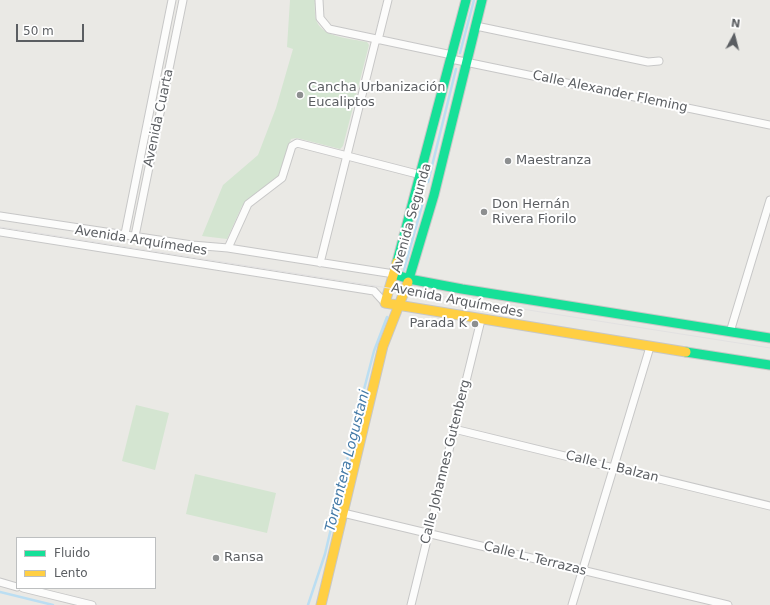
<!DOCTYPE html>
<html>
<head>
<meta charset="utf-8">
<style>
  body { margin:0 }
  #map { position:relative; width:770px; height:605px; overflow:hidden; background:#eae9e5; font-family:"DejaVu Sans",sans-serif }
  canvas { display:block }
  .legend { position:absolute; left:16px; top:537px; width:140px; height:52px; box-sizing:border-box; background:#fff; border:1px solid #bdbfc0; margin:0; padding:5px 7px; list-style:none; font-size:12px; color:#5b5e62 }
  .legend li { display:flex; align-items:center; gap:8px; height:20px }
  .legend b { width:20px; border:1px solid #bdbfc0 }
  .north { position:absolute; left:714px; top:16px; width:40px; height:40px; -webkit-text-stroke:3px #fff; paint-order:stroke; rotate:7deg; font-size:11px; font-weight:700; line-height:16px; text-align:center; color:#5b5e62 }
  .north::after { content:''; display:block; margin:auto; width:14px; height:18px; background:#5b5e62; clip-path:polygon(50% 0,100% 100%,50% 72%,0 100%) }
  .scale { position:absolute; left:16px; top:24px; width:68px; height:18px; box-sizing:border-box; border:2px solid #5b5e62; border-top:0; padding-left:5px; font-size:12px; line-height:14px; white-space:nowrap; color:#5b5e62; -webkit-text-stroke:3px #fff; paint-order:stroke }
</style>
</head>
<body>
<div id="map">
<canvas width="770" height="605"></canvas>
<ul class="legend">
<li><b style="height:5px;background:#16e098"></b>Fluido</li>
<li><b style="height:5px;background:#ffcf43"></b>Lento</li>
</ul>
<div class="north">N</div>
<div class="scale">50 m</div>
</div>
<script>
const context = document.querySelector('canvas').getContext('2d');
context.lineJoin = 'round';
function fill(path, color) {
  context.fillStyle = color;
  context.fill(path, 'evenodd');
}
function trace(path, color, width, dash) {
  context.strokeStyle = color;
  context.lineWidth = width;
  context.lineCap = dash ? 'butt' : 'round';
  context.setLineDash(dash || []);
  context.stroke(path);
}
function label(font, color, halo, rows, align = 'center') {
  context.font = font + ' "DejaVu Sans",sans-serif';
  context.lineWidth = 4;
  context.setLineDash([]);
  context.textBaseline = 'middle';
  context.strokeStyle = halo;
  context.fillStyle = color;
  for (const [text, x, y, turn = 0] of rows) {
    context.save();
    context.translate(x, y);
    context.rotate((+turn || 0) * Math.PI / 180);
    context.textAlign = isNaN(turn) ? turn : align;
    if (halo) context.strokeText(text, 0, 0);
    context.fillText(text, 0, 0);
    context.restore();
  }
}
const green = new Path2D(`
  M290,0h25c0,7 -1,15 2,22 6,15 35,17 50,20l2,3 -26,101 -3,3 -43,-11 -6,1 -12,37 -37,30 -15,33 -25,-3 21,-51 35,-30 18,-47 17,-59 -6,-2z
  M136,405l33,8 -14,57 -33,-9z
  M195,474l81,19 -9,40 -81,-19z`);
const stream = new Path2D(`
  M460,53l14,-53
  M428,182l28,-113
  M404,270l19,-68
  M0,592l53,13
  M308,605l17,-51 37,-157 12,-46 13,-34`);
const street = new Path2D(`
  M319,0l1,18 9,11 123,26
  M476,26l172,36 11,-1
  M378,40l10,-40
  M451,59l319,66
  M0,216l192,29 36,3 166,26
  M0,232l374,59 11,12
  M125,234l47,-234
  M135,236l48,-236
  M228,248l20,-44 34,-26 10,-32 5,-3 124,32
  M320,263l56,-224
  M730,332l40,-132
  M454,429l316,77
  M343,513l385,92
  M0,582l17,5
  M23,588l69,17
  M411,605l70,-285
  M572,605l78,-258`);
const fast = new Path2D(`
  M397,262l69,-262
  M394,274l15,5 53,10 308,49
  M408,282l26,-87 48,-195
  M686,352l84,13`);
const slow = new Path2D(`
  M397,262l-12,41 301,49
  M321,605l62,-259 25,-64`);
const tram = new Path2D(`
  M0,227l770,121`);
const markers = [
  [300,95,4,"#8d8f90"],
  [508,161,4,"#8d8f90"],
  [484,212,4,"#8d8f90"],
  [475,324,4,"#8d8f90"],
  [216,558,4,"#8d8f90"]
];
const poiNames = [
  ["Cancha Urbanización",308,88],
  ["Eucaliptos",308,103],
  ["Maestranza",516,161],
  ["Don Hernán",492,205],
  ["Rivera Fiorilo",492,220],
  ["Parada K",467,324,"right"],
  ["Ransa",224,558]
];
const streetNames = [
  ["Calle Alexander Fleming",610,92,12],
  ["Avenida Cuarta",159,118,-78],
  ["Avenida Segunda",412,218,-74],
  ["Avenida Arquímedes",141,241,9],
  ["Avenida Arquímedes",457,301,11],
  ["Calle Johannes Gutenberg",446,462,-76],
  ["Calle L. Balzan",612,467,14],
  ["Calle L. Terrazas",535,559,14]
];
const waterNames = [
  ["Torrentera Logustani",348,461,-76]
];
fill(green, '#d4e5d1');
trace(stream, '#bbdef2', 2.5);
trace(street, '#c7c7c7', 9);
trace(fast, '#c7c7c6', 11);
trace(slow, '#c7c7c6', 11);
trace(street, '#fcfcfb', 7);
trace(fast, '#16e098', 9);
trace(slow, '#ffcf43', 9);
trace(tram, '#e2e1e1', 1);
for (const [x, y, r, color] of markers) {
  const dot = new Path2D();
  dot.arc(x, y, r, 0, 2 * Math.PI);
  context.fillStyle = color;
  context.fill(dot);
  trace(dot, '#fff', 1.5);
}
label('13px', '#5b5e62', '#fff', poiNames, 'left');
label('13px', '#5b5e62', '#fff', streetNames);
label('italic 14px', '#457ba8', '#fff', waterNames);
</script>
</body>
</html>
